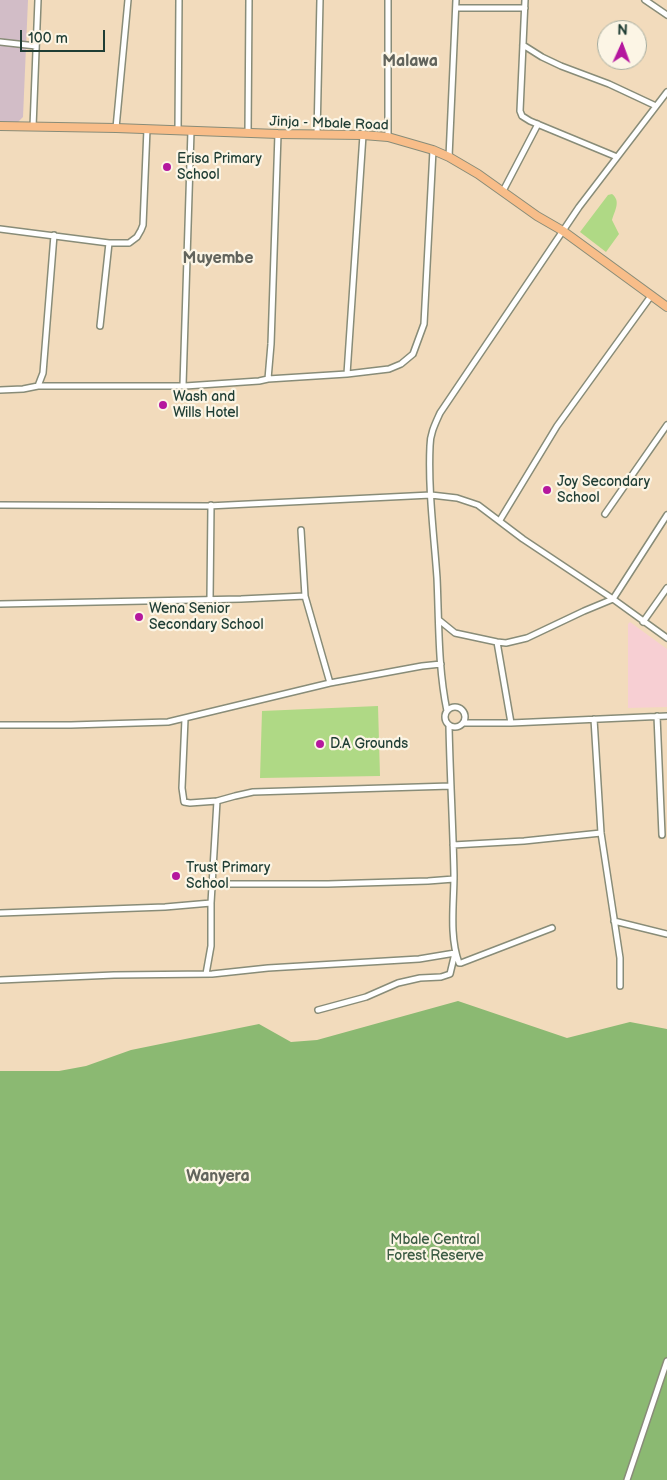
<!DOCTYPE html>
<html>
<head>
<meta charset="utf-8">
<style>
  body { margin:0 }
  #map { position:relative; width:667px; height:1480px; overflow:hidden; background:#f2dbbc; font-family:"Balsamiq Sans",sans-serif }
  canvas { display:block }
  .north { position:absolute; left:597px; top:20px; width:50px; height:50px; box-sizing:border-box; background:#fcf5e5; border:1px solid #a4ab9e; border-radius:50%; rotate:2deg; font-size:14px; font-weight:700; line-height:20px; text-align:center; color:#1f3d34 }
  .north::after { content:''; display:block; margin:auto; width:18px; height:22px; background:#b5179e; clip-path:polygon(50% 0,100% 100%,50% 72%,0 100%) }
  .scale { position:absolute; left:20px; top:30px; width:85px; height:22px; box-sizing:border-box; border:2px solid #1f3d34; border-top:0; padding-left:6px; font-size:15px; line-height:18px; white-space:nowrap; color:#1f3d34; -webkit-text-stroke:4px #fcf5e5; paint-order:stroke }
</style>
</head>
<body>
<div id="map">
<canvas width="667" height="1480"></canvas>
<div class="north">N</div>
<div class="scale">100 m</div>
</div>
<script>
const context = document.querySelector('canvas').getContext('2d');
context.lineJoin = 'round';
function fill(path, color) {
  context.fillStyle = color;
  context.fill(path, 'evenodd');
}
function trace(path, color, width, dash) {
  context.strokeStyle = color;
  context.lineWidth = width;
  context.lineCap = dash ? 'butt' : 'round';
  context.setLineDash(dash || []);
  context.stroke(path);
}
function label(font, color, halo, rows, align = 'center') {
  context.font = font + ' "Balsamiq Sans",sans-serif';
  context.lineWidth = 4.5;
  context.setLineDash([]);
  context.textBaseline = 'middle';
  context.strokeStyle = halo;
  context.fillStyle = color;
  for (const [text, x, y, turn = 0] of rows) {
    context.save();
    context.translate(x, y);
    context.rotate((+turn || 0) * Math.PI / 180);
    context.textAlign = isNaN(turn) ? turn : align;
    if (halo) context.strokeText(text, 0, 0);
    context.fillText(text, 0, 0);
    context.restore();
  }
}
const built = new Path2D(`
  M630,622l37,27v58l-39,1v-84z`);
const industrial = new Path2D(`
  M0,0h28l-5,117 -8,8h-15z`);
const green = new Path2D(`
  M612,194c9,7 3,16 0,26l7,14 -13,18 -26,-20 28,-37z
  M378,706l2,70 -120,2 2,-67z`);
const forest = new Path2D(`
  M458,1001l109,37 63,-16 37,7v451h-667v-409h59l27,-5 45,-16 128,-26 32,18 26,-2z`);
const street = new Path2D(`
  M525,0l-5,111 2,5 8,5 87,36
  M645,0l22,15
  M456,8h69
  M0,42l36,4
  M523,45l19,12 19,9 48,18 47,22
  M33,127l5,-127
  M116,128l12,-128
  M178,131l1,-131
  M248,133l1,-133
  M317,135l3,-135
  M388,137v-137
  M449,157l7,-157
  M503,191l35,-67
  M0,229l109,14h20l8,-6 4,-7 2,-5 4,-96
  M100,326l9,-83
  M347,374l16,-239
  M268,379l79,-5 42,-5 12,-5 12,-10 11,-30 9,-174
  M183,385l8,-254
  M38,386h147l74,-5 9,-2 3,-35 7,-210
  M0,390l23,-1 15,-3 5,-13 11,-138
  M0,505l208,1 223,-11 26,3 21,7 45,34 90,60 54,39
  M605,514l62,-89
  M500,520l57,-94 94,-130
  M301,530l4,66 25,87
  M210,599l1,-94
  M0,604l241,-5 64,-3
  M439,620l16,13 42,9 9,1 21,-5 57,-27 29,-12 54,-84
  M643,622l24,-34
  M497,642l14,81
  M445 717a10 10 0 1 1 20 0a10 10 0 1 1-20 0Z
  M447,711c-9,-43 -8,-89 -10,-133 -3,-43 -9,-88 -7,-132 0,-12 5,-22 10,-33l139,-206 88,-115
  M657,716l5,119
  M185,719l-3,69 2,14 6,1 27,-2 -6,102v43l-5,28
  M594,719l7,114 19,125v28
  M463,723h48l156,-7
  M0,725h71l97,-3 162,-39 92,-17 19,-2
  M449,726c1,49 4,99 5,149 0,28 -5,61 5,88h2l91,-35
  M217,801l18,-5 18,-4 198,-6
  M453,845l71,-4 77,-8
  M213,884h115l100,-3 26,-2
  M0,913l165,-6 46,-4
  M614,921l53,13
  M0,980l114,-5 98,-1 56,-6 151,-9 36,-6
  M318,1010l48,-13 32,-14 22,-5 21,-1 9,-3 5,-21
  M627,1480l40,-119`);
const primary = new Path2D(`
  M0,126l116,2 162,6 85,1 25,2 45,13 16,7 29,17 59,42 26,15 104,76`);
const markers = [
  [167,167,5,"#b5179e"],
  [163,405,5,"#b5179e"],
  [547,490,5,"#b5179e"],
  [139,617,5,"#b5179e"],
  [320,744,5,"#b5179e"],
  [176,876,5,"#b5179e"]
];
const streetNames = [
  ["Jinja - Mbale Road",329,124,2]
];
const poiNames = [
  ["Erisa Primary",177,159],
  ["School",177,175],
  ["Wash and",173,397],
  ["Wills Hotel",173,413],
  ["Joy Secondary",557,482],
  ["School",557,498],
  ["Wena Senior",149,609],
  ["Secondary School",149,625],
  ["D.A Grounds",330,744],
  ["Trust Primary",186,868],
  ["School",186,884]
];
const parkNames = [
  ["Mbale Central",435,1240],
  ["Forest Reserve",435,1256]
];
const quarterNames = [
  ["Malawa",410,62],
  ["Muyembe",218,259],
  ["Wanyera",218,1177]
];
fill(built, '#f7cfd3');
fill(industrial, '#d2bdc7');
fill(green, '#afd985');
fill(forest, '#8bb972');
trace(street, '#888c78', 8);
trace(primary, '#888c78', 10);
trace(street, '#fff', 5);
trace(primary, '#f8bd89', 8);
for (const [x, y, r, color] of markers) {
  const dot = new Path2D();
  dot.arc(x, y, r, 0, 2 * Math.PI);
  context.fillStyle = color;
  context.fill(dot);
  trace(dot, '#fcf5e5', 2);
}
label('14px', '#1f3d34', '#fcf5e5', streetNames);
label('14px', '#1f3d34', '#fcf5e5', poiNames, 'left');
label('14px', '#3c5c44', '#fcf5e5', parkNames);
label('bold 16px', '#62645c', '#fcf5e5', quarterNames);
</script>
</body>
</html>
